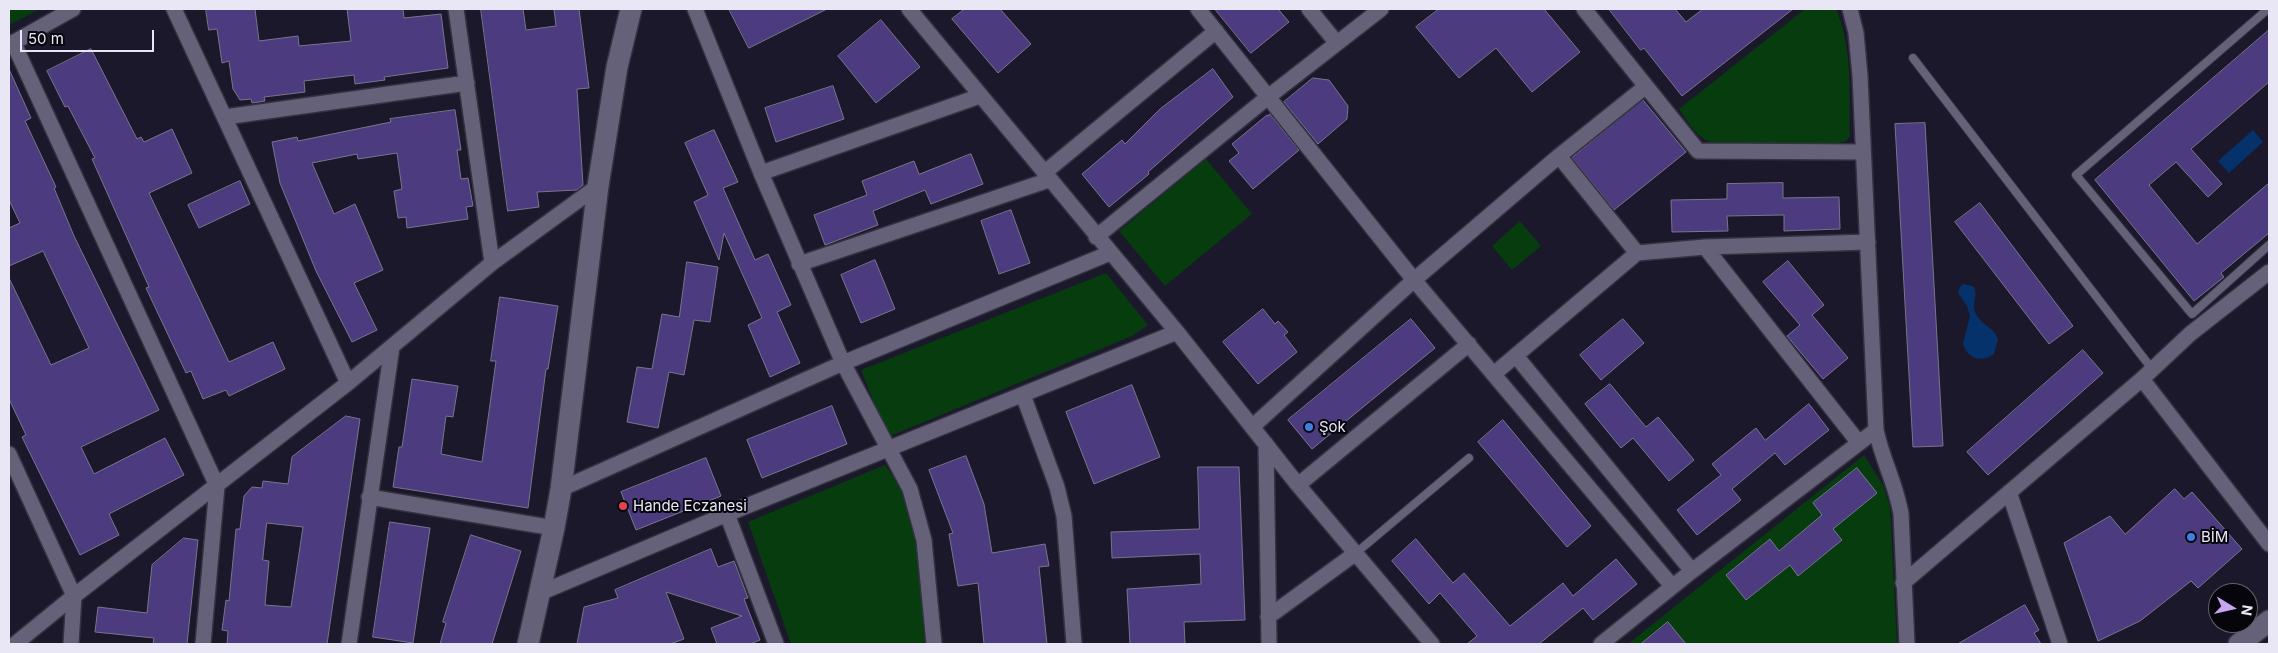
<!DOCTYPE html>
<html>
<head>
<meta charset="utf-8">
<style>
  body { margin:0 }
  #map { position:relative; width:2278px; height:653px; overflow:hidden; background:#1b182b; font-family:Inter,sans-serif }
  canvas { display:block }
  .frame { position:absolute; inset:0; border:10px solid #e9e7f5; pointer-events:none }
  .north { position:absolute; left:2208px; top:583px; width:50px; height:50px; box-sizing:border-box; background:#06050c; border:1px solid #615f69; border-radius:50%; rotate:99deg; font-size:14px; font-weight:700; line-height:20px; text-align:center; color:#e9e7f5 }
  .north::after { content:''; display:block; margin:auto; width:18px; height:22px; background:#c7a6ef; clip-path:polygon(50% 0,100% 100%,50% 72%,0 100%) }
  .scale { position:absolute; left:20px; top:30px; width:134px; height:22px; box-sizing:border-box; border:2px solid #e9e7f5; border-top:0; padding-left:6px; font-size:15px; line-height:18px; white-space:nowrap; color:#e9e7f5; -webkit-text-stroke:4px #06050c; paint-order:stroke }
</style>
</head>
<body>
<div id="map">
<canvas width="2278" height="653"></canvas>
<div class="frame"></div>
<div class="north">N</div>
<div class="scale">50 m</div>
</div>
<script>
const context = document.querySelector('canvas').getContext('2d');
context.lineJoin = 'round';
function fill(path, color) {
  context.fillStyle = color;
  context.fill(path, 'evenodd');
}
function trace(path, color, width, dash) {
  context.strokeStyle = color;
  context.lineWidth = width;
  context.lineCap = dash ? 'butt' : 'round';
  context.setLineDash(dash || []);
  context.stroke(path);
}
function label(font, color, halo, rows, align = 'center') {
  context.font = font + ' Inter,sans-serif';
  context.lineWidth = 4;
  context.setLineDash([]);
  context.textBaseline = 'middle';
  context.strokeStyle = halo;
  context.fillStyle = color;
  for (const [text, x, y, turn = 0] of rows) {
    context.save();
    context.translate(x, y);
    context.rotate((+turn || 0) * Math.PI / 180);
    context.textAlign = isNaN(turn) ? turn : align;
    if (halo) context.strokeText(text, 0, 0);
    context.fillText(text, 0, 0);
    context.restore();
  }
}
const green = new Path2D(`
  M9,9h31l-31,16z
  M1805,9h31c17,39 13,85 14,127l-4,5 -7,2h-126c-17,-5 -24,-20 -34,-34z
  M1206,159l46,55 -87,72 -46,-55z
  M1520,221l21,25 -29,24 -20,-24z
  M1106,273l42,52 -16,11 -244,101 -27,-67z
  M1864,455l19,30 7,22 7,137h-269zM1822,516l20,24 -43,36 -9,-11 -44,35 -20,-25 43,-35 10,11z
  M885,465c6,9 14,19 18,30 19,45 17,101 22,149h-134l-43,-122z`);
const water = new Path2D(`
  M2253,130l10,12 -34,31 -11,-12z
  M1963,284l10,2 2,3c2,8 -3,15 0,23 5,13 19,15 23,27l-4,15c-13,9 -26,5 -31,-10l7,-28 -3,-10 -9,-13 2,-6z`);
const building = new Path2D(`
  M206,9h49l4,32 39,-5 1,10 52,-5 -4,-32h56l1,9 37,-4 7,54 -64,9 1,3 -30,4 -1,-9 -50,6 1,11 -41,5 1,4 -13,2 -1,-4 -11,1 -7,-11 -4,-28 -7,2 -5,-34 -8,1z
  M481,9h42l3,21 30,-4 -2,-17h25l10,79 -12,1 6,96 -6,5 -40,2 2,15 -31,4z
  M729,9h98l-78,39z
  M965,9h35l31,35 -33,29 -46,-54z
  M1215,9h63l11,13 -38,31z
  M1439,9h105l36,43 -48,40 -36,-44 -37,30 -43,-51z
  M1609,9h66l11,13 17,-13h90l-111,87 -38,-48 -3,2z
  M881,20l39,47 -44,36 -38,-47z
  M2269,30v52l-78,67 31,35 -14,13 -32,-35 -27,23 48,59 72,-61v50l-48,40 3,4 -30,24 -99,-121z
  M91,49l46,90 4,-2 3,5 28,-13 20,44 -43,20 80,169 44,-20 12,27 -56,27 -3,-6 -23,9 -12,-28 -5,2 -40,-85 3,-1 -57,-128 3,-1 -27,-52 -3,1 -18,-36z
  M9,69l22,49 -6,3 31,66 -2,1 20,48 85,174 -78,37 13,27 71,-36 19,37 -75,39 10,21 -39,20 -58,-118 4,-2 -17,-36v-121l42,87 38,-17 -46,-97 -34,15v-38l11,-5 -11,-23z
  M1213,69l20,28 -85,75 1,2 -40,33 -27,-33 40,-34 3,4 35,-35z
  M1313,78l16,2 19,26 -1,13 -29,25 -34,-42z
  M833,86l11,33 -68,23 -11,-34z
  M1643,100l43,52 -72,58 -42,-52z
  M455,110l6,40h-4l4,29 7,-1 5,28 -7,1 2,12 -61,9 -1,-11 -8,1 -4,-27 8,-2 -5,-36 -39,6 -1,-5 -45,9 22,51 21,-10 28,66 -29,13 23,47 -25,12 -36,-71 -36,-88 -8,-41 25,-5 1,4 93,-19 -1,-3z
  M1270,114l29,36 -46,39 -24,-28 10,-8 -7,-9 35,-29 1,1z
  M1925,123l18,323 -30,1 -18,-323z
  M714,130l24,52 -15,6 32,72 13,-6 23,51 -14,7 23,51 -30,14 -22,-52 14,-7 -38,-85 -5,27 -25,-58 14,-7 -23,-52z
  M971,154l12,30 -52,20 -6,-14 -52,21 5,14 -53,20 -11,-30 53,-20 -5,-14 52,-20 5,13z
  M240,181l10,23 -51,24 -11,-23z
  M1783,183v15l56,-1 1,32 -56,2v-16l-57,1 1,15 -56,1 -1,-32 56,-1v-15z
  M1980,203l93,123 -24,18 -94,-122z
  M1011,210l19,53 -31,11 -18,-53z
  M875,260l20,49 -34,14 -20,-48z
  M1788,261l36,44 -12,10 36,43 -25,21 -36,-43 13,-11 -37,-43z
  M687,262l31,5 -8,55 -16,-2 -10,55 -15,-3 -11,56 -31,-6 10,-55 15,2 10,-55 17,3z
  M500,297l58,9 -10,63h-2l-18,139 -135,-21 6,-40h3l10,-68 46,7 -5,31 -7,-1 -5,38 41,8 14,-101h-5z
  M1263,309l12,15 3,-3 10,11 -4,3 13,17 -39,32 -35,-42z
  M1411,319l24,29 -123,101 -24,-29z
  M1623,319l21,24 -43,37 -21,-25z
  M2083,350l20,23 -115,102 -21,-23z
  M1610,384l36,43 12,-10 36,43 -25,21 -36,-43 -12,10 -36,-44z
  M1132,385l28,72 -66,27 -28,-72z
  M1809,404l20,26 -44,35 -10,-12 -43,36 9,11 -44,35 -20,-25 44,-35 -9,-11 44,-36 9,12z
  M832,406l15,38 -85,34 -15,-38z
  M346,416l14,3 -33,225h-100l1,-13 -6,-1 4,-30 3,1 7,-72h4l4,-33 8,-9 10,1 1,-7 25,3 4,-27zM267,523l36,4 -12,80 -26,-2 4,-44 -6,-1z
  M1503,420l88,106 -24,21 -89,-105z
  M966,456l18,48 8,49 53,-9 4,22 -10,1 8,77h-63l-6,-61 -20,3 -9,-52 4,-1 -24,-63z
  M706,458l15,38 -85,34 -15,-38z
  M1198,467h41l6,153 -61,2 1,22h-55l-3,-55 74,-5 -1,-30 -88,4 -1,-26 88,-3z
  M1857,468l20,25 -44,36 9,11 -44,36 -8,-11 -44,35 -20,-25 44,-36 9,12 43,-36 -9,-12z
  M2175,489l9,10 8,-7 50,57 -44,39 -7,-7 -51,40 -42,20 -34,-98 46,-27 15,18z
  M390,522l40,6 -17,115 -40,-6z
  M471,535l50,16 -29,93h-52l6,-21 -3,-1z
  M184,538l14,2 -11,104h-34l1,-6 -59,-6 3,-25 49,6 5,-48z
  M1416,539l37,44 11,-10 46,53 53,-43 10,13 43,-37 21,25 -44,36 -10,-12 -44,36h-72l10,-8 -37,-43 -11,11 -37,-43z
  M711,549l7,18 16,-6 14,37 -4,1 16,41 -10,4h-33l-6,-16 31,-12 -76,-24 18,47 -14,5h-93l7,-37 34,-9 -3,-8z
  M2025,605l14,25 -5,3 7,11h-83z
  M1668,622l18,22h-45z`);
const lane = new Path2D(`
  M2268,9l-192,166 116,139 77,-69
  M1913,58l239,311
  M1356,553l113,-95`);
const street = new Path2D(`
  M174,9l174,374
  M456,9l36,254
  M695,9l66,164 82,190 67,126 14,51 10,104
  M909,9l268,323 121,153 134,159
  M1198,9l216,271 258,306
  M1309,9l27,33
  M1584,9l114,142 165,1
  M1850,9l6,24 4,43 16,354c6,29 20,54 25,84l6,130
  M13,42l204,444 -14,158
  M9,45l64,-36
  M225,117l242,-34
  M1559,156l78,97
  M761,173l219,-77
  M1044,173l172,-142
  M1096,237l172,-140 113,-88
  M1705,247l154,196
  M799,264l250,-84
  M2269,272l-79,62 -48,45 127,165
  M1516,356l176,215
  M1495,373l142,-120 68,-6 163,-5
  M1023,395l34,92 7,29 10,128
  M1252,427l162,-147 145,-124 86,-69
  M1266,444l3,200
  M9,454l65,142 -3,48
  M1298,485l171,-141
  M561,489l282,-126 267,-110
  M2009,492l51,152
  M369,497l185,31
  M727,514l49,130
  M1903,583l239,-204
  M540,593l187,-79 450,-182
  M1268,617l88,-64
  M15,644l59,-48 274,-213 144,-120 106,-77
  M349,644l43,-297
  M1601,644l91,-73 184,-141`);
const secondary = new Path2D(`
  M528,644l26,-116 7,-39 37,-303 19,-119 14,-58
  M2239,644l30,-23`);
const markers = [
  [1309,427,5,"#3f7fe0"],
  [623,506,5,"#e0444e"],
  [2191,537,5,"#3f7fe0"]
];
const poiNames = [
  ["Şok",1319,427],
  ["Hande Eczanesi",633,506],
  ["BİM",2201,537]
];
fill(green, '#063c0e');
fill(water, '#05326a');
fill(building, '#4c3b7e');
trace(building, '#79758d', 1);
trace(lane, '#343140', 10);
trace(street, '#343140', 18);
trace(secondary, '#343140', 24);
trace(lane, '#656179', 8);
trace(street, '#656179', 15);
trace(secondary, '#656179', 21);
for (const [x, y, r, color] of markers) {
  const dot = new Path2D();
  dot.arc(x, y, r, 0, 2 * Math.PI);
  context.fillStyle = color;
  context.fill(dot);
  trace(dot, '#06050c', 2);
}
label('15px', '#e9e7f5', '#06050c', poiNames, 'left');
</script>
</body>
</html>
